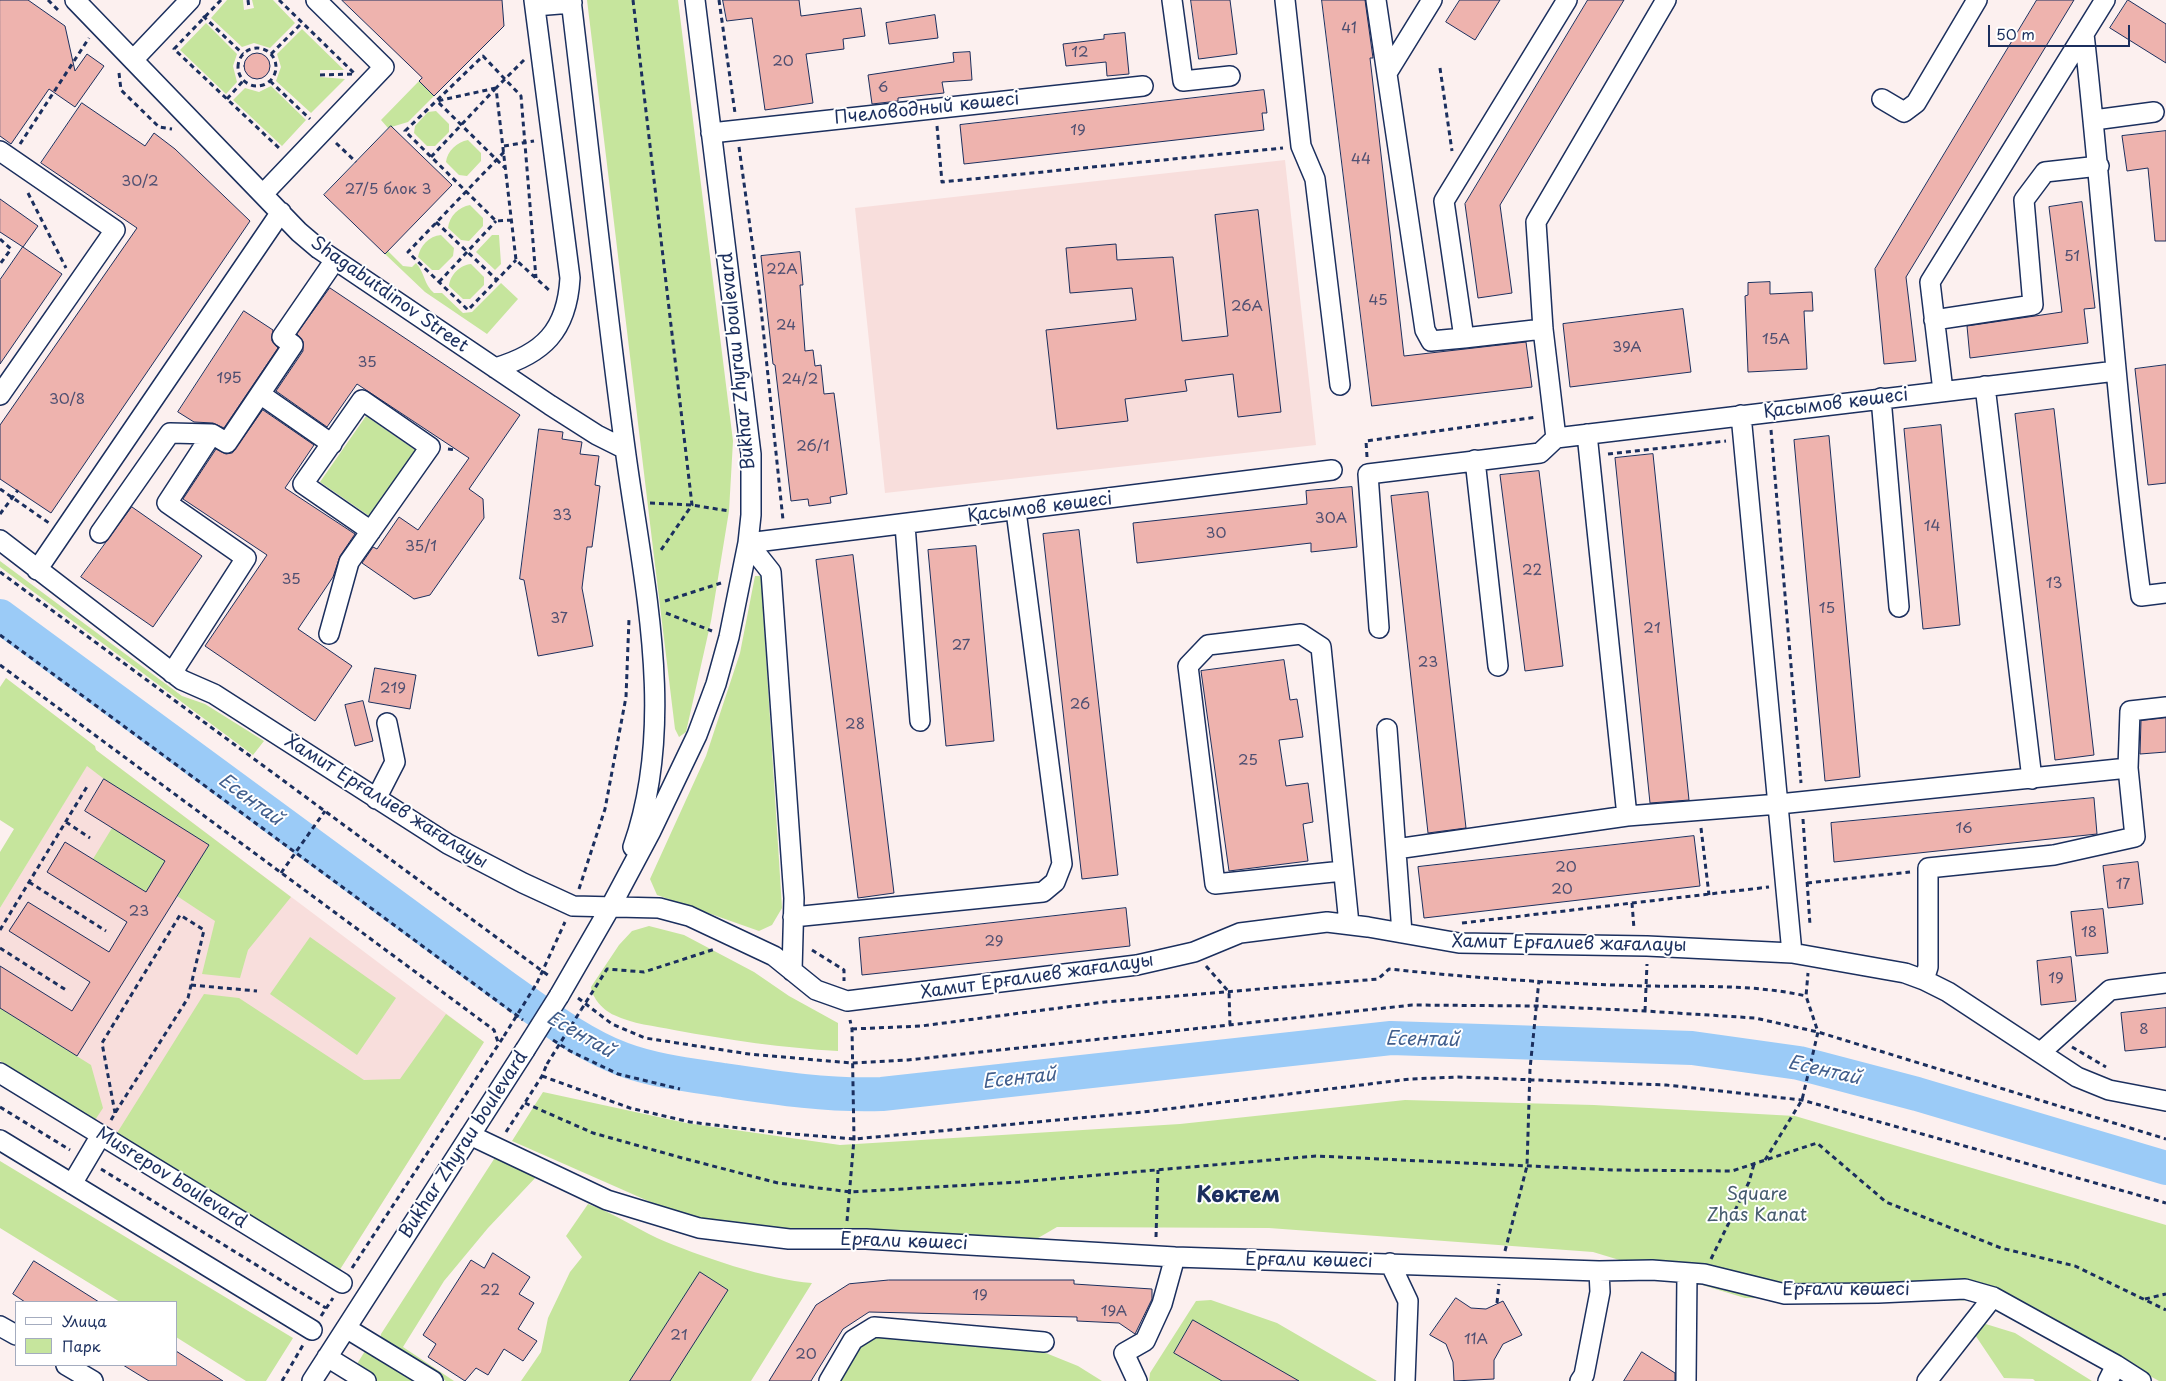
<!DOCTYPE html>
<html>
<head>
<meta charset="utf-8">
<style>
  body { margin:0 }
  #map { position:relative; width:2166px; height:1381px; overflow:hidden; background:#fcf0ef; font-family:"Playpen Sans",sans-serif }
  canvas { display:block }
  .legend { position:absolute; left:15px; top:1301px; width:162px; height:65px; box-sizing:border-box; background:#fff; border:1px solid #a4acbf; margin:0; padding:6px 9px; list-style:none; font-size:15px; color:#1b2f5e }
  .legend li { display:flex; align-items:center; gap:10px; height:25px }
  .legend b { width:25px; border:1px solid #a4acbf }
  .scale { position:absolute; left:1988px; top:25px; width:142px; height:22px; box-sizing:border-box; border:2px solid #1b2f5e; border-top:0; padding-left:6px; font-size:15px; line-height:18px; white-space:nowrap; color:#1b2f5e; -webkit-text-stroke:4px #fff; paint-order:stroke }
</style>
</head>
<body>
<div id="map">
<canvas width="2166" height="1381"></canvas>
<ul class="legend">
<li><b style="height:6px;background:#fff"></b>Улица</li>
<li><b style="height:14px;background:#c6e59d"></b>Парк</li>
</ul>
<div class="scale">50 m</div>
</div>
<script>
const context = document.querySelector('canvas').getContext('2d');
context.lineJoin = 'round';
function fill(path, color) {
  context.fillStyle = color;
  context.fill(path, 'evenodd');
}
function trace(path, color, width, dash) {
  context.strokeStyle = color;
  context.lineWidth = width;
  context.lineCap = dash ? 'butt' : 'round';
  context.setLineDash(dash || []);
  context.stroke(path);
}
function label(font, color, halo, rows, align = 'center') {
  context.font = font + ' "Playpen Sans",sans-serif';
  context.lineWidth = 4;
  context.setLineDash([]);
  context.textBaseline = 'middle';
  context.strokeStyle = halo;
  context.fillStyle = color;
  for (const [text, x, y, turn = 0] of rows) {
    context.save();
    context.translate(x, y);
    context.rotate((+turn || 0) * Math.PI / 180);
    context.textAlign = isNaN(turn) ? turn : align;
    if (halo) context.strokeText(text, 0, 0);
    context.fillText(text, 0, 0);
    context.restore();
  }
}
const built = new Path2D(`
  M1285,160l31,285 -431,48 -30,-285z
  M96,750l388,292 -145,229 -339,-210v-153z`);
const green = new Path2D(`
  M227,0h16l1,10 10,-2 -2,-8h21l22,23 -25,25 -16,-5 -12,4 -31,-29z
  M587,0h91l55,441 -4,70 -18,110 -25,111 -7,5 -4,-8c-30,-243 -58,-486 -88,-729z
  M206,23l31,31 -4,12 4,16 -11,12 -46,-44z
  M302,29l42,41h-24v7l25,2 -34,34 -35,-32 5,-14 -4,-13z
  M419,81l15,15 -26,26 -20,6 -7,-8z
  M271,86l35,34 -24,26 -49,-46 12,-12 14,4z
  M436,111l13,13v8l-14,14h-8l-13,-13 1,-7 13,-14z
  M468,140l13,13v8l-14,15 -8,-1 -13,-13c1,-11 11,-20 22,-22z
  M470,205l13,13v8l-14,15 -8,-1 -13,-12c1,-12 11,-21 22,-23z
  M441,235l13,13 -1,8 -14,14h-7l-14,-13c2,-11 11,-21 23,-22z
  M492,235h7l2,29 -6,6 -19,-18z
  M388,251l15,15 9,1 4,-4c9,10 8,22 18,30h8l21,20 9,-1 29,-29 17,16 -31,35 -62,-42 -40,-38z
  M471,264l13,13v8l-14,14h-7l-14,-13c1,-11 11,-21 22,-22z
  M366,416l52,36 -46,66 -52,-36z
  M0,561l182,135 23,8 59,37 -11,14 -253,-188z
  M755,576h6l21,332 -10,17 -13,6 -102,-36 -7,-16 56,-123 34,-103z
  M6,678l89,68 1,4 195,147 -43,53 -8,28 -38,-4 13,-53 -38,-25 32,-51 -105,-66 -17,-13 -87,142v-56l14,-23 -14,-9v-133z
  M112,828l53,33 -19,31 -53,-33z
  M649,926l35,9 70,37 35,24 49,27v28c-55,-3 -109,-11 -164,-21 -19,-4 -42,-6 -60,-15 -10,-4 -22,-17 -23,-28l28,-42 13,-14z
  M310,937l86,61 -39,57 -87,-61z
  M204,994l35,4 125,82 36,-1 46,-65 38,28 -145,229 -222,-138z
  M0,1008l91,57 12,43 -8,12 -95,-59z
  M543,1092l143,31 154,22 340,-21 225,-24 189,5 201,11 371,109v156h-7l-142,-80 -272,-3 -152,-46 -324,-24 -212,-1 -24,14 -334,-13 -44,-24 -143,-63z
  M496,1156l41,20 -49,52 -44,53 -41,66 51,34h-8l-66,-41 1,-6z
  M0,1161l293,177 -27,43h-20l-70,-44v-35h-56l-120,-74z
  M588,1204c25,9 46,23 69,34 41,18 112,42 155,45l-61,98h-230l20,-29 7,-34 22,-46 12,-15 -16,-21z
  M1211,1300l66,23 100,58h-228l1,-8 46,-72z
  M1963,1317l52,16 77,48h-57l-2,-2 -29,-1z
  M878,1335l143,8 57,23 24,15h-262l21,-36z
  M370,1343l63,38h-67l-14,-9z`);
const river = new Path2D(`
  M0,616l506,372c37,26 74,55 116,71 32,12 68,16 101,21 53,8 105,16 159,14l509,-56 301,10 107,15 118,31 249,74`);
const building = new Path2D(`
  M0,0h28l37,26 10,45 12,-17 17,12 -29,41 -26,-18 -38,55 -11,-8z
  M342,0h160l2,26 -70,70 -15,-15 3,-3z
  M723,0h76l2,16 60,-8 4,28 -22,3 1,10 -38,5 7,49 -48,7 -13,-92 -25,3z
  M1191,0h39l7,54 -38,5z
  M1322,0h43l8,58h-3l34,298 122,-14 6,45 -160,19z
  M1460,0h40l-25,40 -29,-18z
  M1588,0h36l-124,205 12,88 -34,5 -13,-94z
  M2037,0h37l-168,277 10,84 -32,3 -9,-95z
  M2128,0l38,24v39l-56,-35z
  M935,15l3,23 -49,6 -3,-21z
  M1125,33l4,41 -22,2 -1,-14 -40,4 -3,-22 41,-5v-4z
  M970,52l2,28 -30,2 2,11 -46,5v3l-26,3 -4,-29 86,-13 -1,-9z
  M244 66a13 13 0 1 1 26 0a13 13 0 1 1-26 0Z
  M1264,90l3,23h-5l2,17 -300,34 -4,-39z
  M82,103l63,43 9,-13 21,16 75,72 -199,292 -51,-34v-54l137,-197 -96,-65z
  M391,126l61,59 -67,69 -61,-59z
  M2166,131v110h-11l-7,-73 -21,3 -5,-35z
  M0,199l38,27 -15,21 -23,-15z
  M2082,202l13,106 -11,1 4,34 -118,15 -3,-32 95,-14 -13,-105z
  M1258,210l23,202 -43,5 -5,-43 -48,6 2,11 -62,8 3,22 -71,8 -11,-99 90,-10 -4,-32 -62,5 -4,-45 50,-4 1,16 56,-3 9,84 46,-5 -13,-121z
  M23,247l39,27 -62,90v-84z
  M800,252l3,33h-3l5,66 8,-1 2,16 6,-1 3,29 10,-1 13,101 -17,3 1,6 -22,3 -1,-7 -17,2 -16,-136 -2,-1 -12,-108z
  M1770,282v12l42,-2 1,19h-9l3,58 -59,3 -3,-76 3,-1v-12z
  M330,288l190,127 -51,74 14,10 1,19 -54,77 -16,4 -52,-36 11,-16 4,2 22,-32 19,13 51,-72 -112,-74 -30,43 -51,-36 27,-40v-10l-6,-7z
  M1683,309l8,63 -121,15 -7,-63z
  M244,311l29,19 -1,11 6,7 -54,80 -11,-5 -19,-1 -16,-10z
  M2166,365v118l-18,2 -13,-116z
  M2054,409l40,346 -39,5 -40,-346z
  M263,410l51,35 -29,43 70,46 -15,22 -7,21 -35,52 54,37 -37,55 -110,-75 62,-91 -84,-56 33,-50 10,5 6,-1z
  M1941,425l19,200 -37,4 -19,-200z
  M539,429l24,3 -1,7 20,3 -2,12 19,2 -4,29 5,1 -8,61h-5l-5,41 11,58 -55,10 -14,-76 -4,-1z
  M1829,436l31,341 -35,4 -31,-341z
  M1653,454l36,346 -39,3 -35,-345z
  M1539,471l24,195 -38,5 -25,-196z
  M1352,487l5,60 -46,5v-9l-174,20 -4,-40 174,-19 -1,-13z
  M1428,492l38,336 -38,5 -37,-337z
  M132,507l70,49 -49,71 -72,-50z
  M1079,530l39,345 -36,4 -39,-345z
  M976,546l18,195 -48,5 -18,-196z
  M853,555l41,338 -36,5 -42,-338z
  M1284,660l6,40 7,-1 6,38 -24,3 7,46 22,-3 5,39 -10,2 5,37 -79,10 -28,-200z
  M375,668l41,7 -6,34 -41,-7z
  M363,701l10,40 -18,5 -10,-41z
  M2166,718v34l-26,2 1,-33z
  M104,779l105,66 -132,211 -77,-48v-42l72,45 18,-29 -81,-51 19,-29 81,50 18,-30 -80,-50 18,-30 81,50 19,-31 -80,-50z
  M2094,798l3,36 -263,28 -3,-39z
  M1694,836l6,50 -276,32 -6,-51z
  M2138,862l5,42 -35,4 -5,-42z
  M1126,908l4,38 -268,29 -3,-37z
  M2103,909l5,44 -32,3 -5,-44z
  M2071,957l5,44 -35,4 -4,-44z
  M2166,1008v39l-41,4 -4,-38z
  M493,1253l37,24 -11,17 15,9 -16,26 19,12 -14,20 -19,-12 -16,26 -12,-7 -11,13 -37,-24 8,-13 -13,-9 48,-75 13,8z
  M34,1261l65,41h-74l-12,-8z
  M700,1272l28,18 -58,91h-40z
  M889,1280h185v4l78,5v10l-17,35 -16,-11 -42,-2v-4l-208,-5 -26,17 -32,52h-42l47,-76 33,-21z
  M1456,1298l15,10 15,1 17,-8 19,34 -19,9 -9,16v19l-40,2 -1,-19 -7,-18 -16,-9z
  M1193,1320l106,61h-77l-48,-28z
  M176,1351l47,30h-74l-26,-16h53z
  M1642,1352l33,21v8h-51z`);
const path = new Path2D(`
  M48,0l11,11
  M221,0l-47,49 106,100
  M248,0l1,8
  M279,0l75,73
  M633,0l59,505 -33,48
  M719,0l16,113
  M203,16l40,38
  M238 67a19 19 0 1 1 38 0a19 19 0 1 1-38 0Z
  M271,54l31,-31
  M524,60l-28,28 20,172 34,31
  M1440,68l12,83
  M119,73l2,17 38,37 13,2
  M320,75l32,-1
  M270,81l40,38
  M496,88l-59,13 69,68
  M227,99l16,-18
  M937,126l5,56 341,-34
  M336,143l20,19
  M20,144l69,-106
  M504,146l30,-5
  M739,147l21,152 23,221
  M504,152l-96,100 60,58 48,-50
  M431,157l65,-69
  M28,193l38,75
  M512,220l-16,1 -91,-90 78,-75 38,40 15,182
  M436,222l61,58
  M0,239l11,10 -11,15
  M439,282l57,-61
  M1771,430l30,353
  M448,449l8,1
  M1608,454l118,-13
  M1367,457l-1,-16 171,-24
  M0,489l49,34
  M650,503l42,2 37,6
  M0,514l18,-24
  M0,572l549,404
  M665,601l56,-18
  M666,613l46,18
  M0,635l523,385
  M0,665l494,365 5,15
  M1803,819l7,106
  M66,822l24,16
  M1701,828l8,67
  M29,882l77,49
  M1807,883l103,-11
  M579,889l26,-80 21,-112 3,-78
  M1632,903l2,26
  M1462,923l307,-36
  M0,930l88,-145
  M0,948l66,42
  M812,950l32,20v11
  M1206,966l23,26 1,33
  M537,983l28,-61
  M191,985l66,6
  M578,998l34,26 33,14 104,16 102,9 57,-3 504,-55 125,1 108,5 110,7 63,14 348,107
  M581,1010l26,-41 37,3 71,-23
  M1645,1011l2,-47
  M852,1029l69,-3 184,-24 273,-23 11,-10c85,9 172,15 258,17 54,1 106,-2 159,10
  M553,1040l17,11 48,23 62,15
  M2072,1047l34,20
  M542,1076l88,32 60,14 91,11 73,6 289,-27 267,-33 48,-2 208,8 136,15 364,103
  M525,1103l68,30 93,26 92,24 73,9 168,-10 297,-26 299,14 117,1 85,-28 69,59 115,46 74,18 91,44
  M0,1107l70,43
  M111,1120l4,-7 73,-115 16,-68 -24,-15 -78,128 13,70
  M506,1132l36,-56 5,-12
  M1765,1160l37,-60 16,-68 -12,-36 2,-23
  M101,1169l225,139
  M847,1221l7,-82 -2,-110 -2,-9
  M1156,1237l2,-67
  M1505,1251l22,-85 3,-97 9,-89
  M1711,1259l38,-77 5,-18
  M352,1268l152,-232
  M2145,1299l21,-5
  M1497,1303l2,-19
  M321,1316l12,-18
  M282,1381l21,-36`);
const minor = new Path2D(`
  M75,0l224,232 20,17 231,156 47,30 28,14
  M571,0c18,149 34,299 54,448 17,129 53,271 8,399
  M1172,0l11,81 47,-5
  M1285,0l16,146 14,33 25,206
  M1376,0l49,330 6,11 33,-3 -20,-137 123,-201
  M535,6l37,-3
  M2084,34c21,187 32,375 57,562l25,-3
  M133,60l57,-60
  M1387,73l45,-73
  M1882,99l22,13 12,-9 61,-103
  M2094,120l60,-8
  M711,133l432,-47
  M0,151l115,79 -115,165
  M263,194l121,-127 -68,-67
  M1934,320l99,-15 -9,-105 21,-28 54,-6
  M1464,338l79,-9
  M495,368c48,-14 72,-37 75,-90l-36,-278
  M1985,386l47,393
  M1943,391l-13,-109 175,-282
  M260,394l72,50
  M1881,398l18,209
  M1741,415l51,538
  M1587,434l40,382
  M1556,438l560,-67
  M1556,438l-13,-109 -7,-107 130,-222
  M1475,460l23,206
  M905,525l15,196
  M100,533l70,-100 42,1
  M0,540l182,140 32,14 234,150 75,39 50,23 86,2 30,8 85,40 42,34 31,11 290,-36 57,-13 46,-19 87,-11 41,5 91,16 188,3 145,7 113,20 19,7 24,12 129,85 32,13 57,11
  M748,543l584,-73
  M748,543l23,29 23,326 -2,73
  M37,570l244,-358
  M1379,628l-11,-154 172,-21 16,-15
  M329,634l20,-72 81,-115 -68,-47 -59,84 68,47
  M172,673l74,-115 -79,-55 45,-69 15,9 66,-98 -11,-8 53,-77
  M1387,729l15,204
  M376,799l19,-37 -8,-39
  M1396,849l231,-33 152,-12 349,-36
  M1343,871l-128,13 -27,-218 20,-21 93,-11 20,13 28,277
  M793,917l250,-25 12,-10 7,-18 -46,-353
  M1924,980l4,-13v-99l126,-13 81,-18 -7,-69 2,-57 36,-4
  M559,996l52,-90 40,-75 46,-96 19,-51 13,-47 19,-94 3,-28v-61l-56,-454
  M2041,1052l69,-62 56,-7
  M0,1073l342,210
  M470,1135l137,65 92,28 90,11h77l309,18 424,14 53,-1 52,4 81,20 93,-1 87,-4 28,8 123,68 25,16
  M0,1140l312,190
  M72,1184l29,-49
  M1390,1263l18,38 -3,80
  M0,1326l16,9
  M346,1328l87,53
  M327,1357l39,24
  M66,1365l27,16
  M312,1381l213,-331
  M829,1381l24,-41 21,-13 170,15
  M1137,1381l-13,-28 21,-12 17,-37 13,-47
  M1580,1381l4,-6 16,-83 -1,-21
  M1686,1381l1,-108
  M1927,1381l66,-84
  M2108,1381l8,-16`);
const pathBridge = new Path2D(`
  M281,873l44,-62
  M504,1036l33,-53
  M547,1064l34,-54`);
const minorBridge = new Path2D(`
  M525,1050l34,-54`);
const numberNames = [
  ["41",1349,29],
  ["12",1080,53],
  ["20",783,62],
  ["6",883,88],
  ["19",1078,131],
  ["44",1361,160],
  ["30/2",140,182],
  ["27/5 блок 3",388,190],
  ["51",2072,257],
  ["22А",782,270],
  ["45",1378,301],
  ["26А",1247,307],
  ["24",786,326],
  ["15А",1776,340],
  ["39А",1627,348],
  ["35",367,363],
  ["195",229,379],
  ["24/2",800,380],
  ["30/8",67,400],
  ["26/1",813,447],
  ["33",562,516],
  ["30А",1331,519],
  ["14",1932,527],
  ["30",1216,534],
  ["35/1",421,547],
  ["22",1532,571],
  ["35",291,580],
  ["13",2054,584],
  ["15",1827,609],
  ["37",559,619],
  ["21",1652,629],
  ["27",961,646],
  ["23",1428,663],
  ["219",393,689],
  ["26",1080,705],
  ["28",855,725],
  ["25",1248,761],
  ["16",1964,829],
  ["20",1566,868],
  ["17",2123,885],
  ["20",1562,890],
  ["23",139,912],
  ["18",2089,933],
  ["29",994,942],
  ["19",2056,979],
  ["8",2144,1030],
  ["22",490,1291],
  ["19",980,1296],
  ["19А",1114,1312],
  ["21",679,1336],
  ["11А",1476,1340],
  ["20",806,1355]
];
const streetNames = [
  ["Пчеловодный көшесі",927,109,-6],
  ["Shagabutdinov Street",389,295,35],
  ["Bukhar Zhyrau boulevard",738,361,-96],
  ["Қасымов көшесі",1836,404,-7],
  ["Қасымов көшесі",1040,508,-7],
  ["Хамит Ерғалиев жағалауы",386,802,32],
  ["Хамит Ерғалиев жағалауы",1569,944,1],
  ["Хамит Ерғалиев жағалауы",1037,977,-8],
  ["Bukhar Zhyrau boulevard",464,1145,-57],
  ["Musrepov boulevard",171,1178,32],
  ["Ерғали көшесі",904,1242,2],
  ["Ерғали көшесі",1309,1261,1],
  ["Ерғали көшесі",1846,1290]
];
const parkNames = [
  ["Square",1757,1195],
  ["Zhas Kanat",1757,1216]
];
const waterNames = [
  ["Есентай",250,800,36],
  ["Есентай",580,1035,30],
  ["Есентай",1422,1040,1],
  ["Есентай",1824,1071,13],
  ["Есентай",1019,1079,-6]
];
const districtNames = [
  ["Көктем",1238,1196]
];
fill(built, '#f8dedc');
fill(green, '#c6e59d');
trace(river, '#9bcbf7', 34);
fill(building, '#eeb3ae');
trace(building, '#1b2f5e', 1);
trace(minor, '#1b2f5e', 22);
trace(path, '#1b2f5e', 3, [5, 4]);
trace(minor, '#fff', 19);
trace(minorBridge, '#1b2f5e', 22, []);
trace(pathBridge, '#1b2f5e', 3, [5, 4]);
trace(minorBridge, '#fff', 19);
label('15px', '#505072', null, numberNames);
label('18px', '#1b2f5e', '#fff', streetNames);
label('18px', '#465c6e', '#fff', parkNames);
label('italic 19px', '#415e8c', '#fff', waterNames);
label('bold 22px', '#1b2f5e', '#fff', districtNames);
</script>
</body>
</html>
